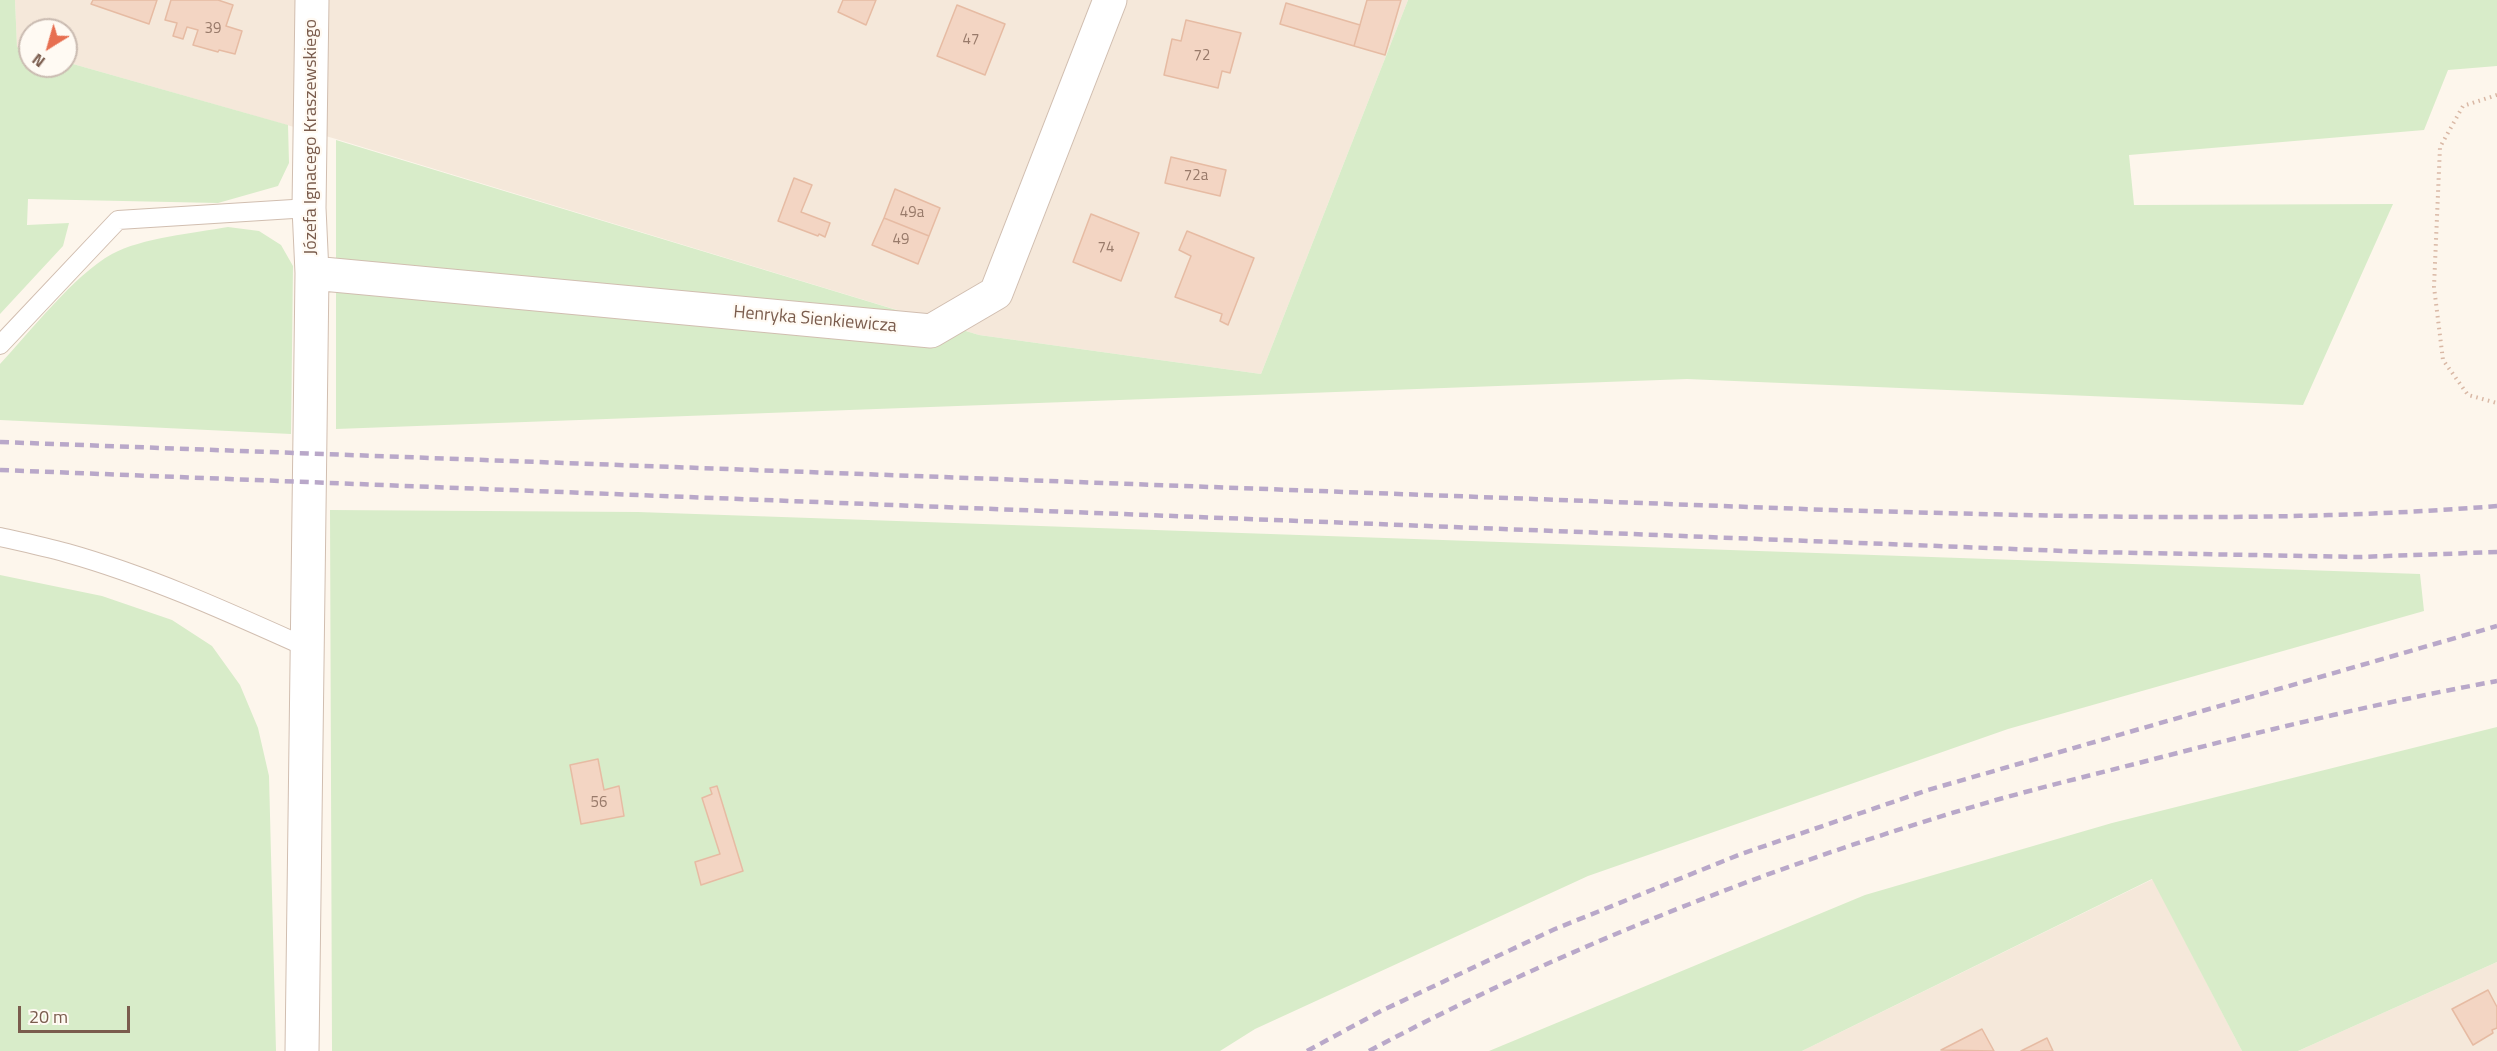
<!DOCTYPE html>
<html>
<head>
<meta charset="utf-8">
<style>
  body { margin:0 }
  #map { position:relative; width:2497px; height:1051px; overflow:hidden; background:#fdf6ec; font-family:"Titillium Web",sans-serif }
  canvas { display:block }
  .north { position:absolute; left:18px; top:18px; width:60px; height:60px; box-sizing:border-box; background:#fffaf3; border:2px solid #cabbb1; border-radius:50%; rotate:217deg; font-size:16px; font-weight:700; line-height:24px; text-align:center; color:#7a5c4d }
  .north::after { content:''; display:block; margin:auto; width:21px; height:27px; background:#e76f51; clip-path:polygon(50% 0,100% 100%,50% 72%,0 100%) }
  .scale { position:absolute; left:18px; top:1006px; width:112px; height:27px; box-sizing:border-box; border:3px solid #7a5c4d; border-top:0; padding-left:8px; font-size:18px; line-height:21px; white-space:nowrap; color:#7a5c4d; -webkit-text-stroke:4px #fffaf3; paint-order:stroke }
</style>
</head>
<body>
<div id="map">
<canvas width="2497" height="1051"></canvas>
<div class="north">N</div>
<div class="scale">20 m</div>
</div>
<script>
const context = document.querySelector('canvas').getContext('2d');
context.lineJoin = 'round';
function fill(path, color) {
  context.fillStyle = color;
  context.fill(path, 'evenodd');
}
function trace(path, color, width, dash) {
  context.strokeStyle = color;
  context.lineWidth = width;
  context.lineCap = dash ? 'butt' : 'round';
  context.setLineDash(dash || []);
  context.stroke(path);
}
function label(font, color, halo, rows, align = 'center') {
  context.font = font + ' "Titillium Web",sans-serif';
  context.lineWidth = 4.5;
  context.setLineDash([]);
  context.textBaseline = 'middle';
  context.strokeStyle = halo;
  context.fillStyle = color;
  for (const [text, x, y, turn = 0] of rows) {
    context.save();
    context.translate(x, y);
    context.rotate((+turn || 0) * Math.PI / 180);
    context.textAlign = isNaN(turn) ? turn : align;
    if (halo) context.strokeText(text, 0, 0);
    context.fillText(text, 0, 0);
    context.restore();
  }
}
const residential = new Path2D(`
  M15,0h1393l-147,374 -282,-39 -643,-196 -270,-77v-32h-36v21l-13,-3z
  M2153,879l89,172h-440z
  M2497,962v89h-199z`);
const green = new Path2D(`
  M0,0h15l2,47 13,4v15h36v-4l222,63 1,38 -11,23 -60,17 -190,-4 -1,26 42,-2 -6,23 -63,68z
  M1408,0h1089v66l-49,4 -24,60 -295,25 5,50 259,-1 -90,201 -616,-26 -1351,50v-289l643,195 282,39z
  M228,227l31,4 22,14 12,21 -2,168 -291,-14v-56c30,-32 74,-89 112,-110 29,-16 83,-21 116,-27z
  M330,510l308,2 1782,62 4,37 -416,118 -420,147 -333,153 -35,22h-888z
  M0,575l102,21 70,24 40,26 28,39 18,43 11,48 7,275h-276z
  M2497,727v235l-199,89h-56l-90,-172 -350,172h-313l376,-156 247,-72z`);
const building = new Path2D(`
  M93,0h64l-8,24 -58,-20z
  M171,0h47l15,5 -7,21 16,5 -7,23 -16,-4 -1,2 -25,-7 5,-15 -11,-3 -4,12 -10,-3 4,-13 -12,-3z
  M843,0h33l-10,25 -28,-13z
  M1367,0h34l-16,55 -31,-9z
  M1286,3l74,22 -6,21 -74,-22z
  M957,5l48,19 -20,51 -48,-19z
  M1186,20l55,13 -11,40 -8,-2 -4,17 -54,-13 8,-36 9,2z
  M1171,157l55,13 -6,26 -55,-13z
  M794,178l18,7 -11,27 29,11 -5,14 -6,-3 -1,2 -40,-15z
  M895,189l45,19 -11,28 -45,-18z
  M1091,214l48,19 -18,48 -48,-19z
  M884,218l45,18 -11,28 -46,-19z
  M1187,231l67,27 -26,67 -8,-4 2,-7 -47,-17 16,-41 -12,-6z
  M598,759l6,31 15,-4 5,30 -43,8 -11,-59z
  M717,786l26,85 -42,14 -6,-23 25,-8 -18,-56 10,-4 -2,-6z
  M2488,990l9,17v21l-5,2 1,3 -20,12 -21,-36z
  M1982,1029l12,22 -53,-1z
  M2047,1038l6,13h-32z`);
const path = new Path2D(`
  M2497,95l-34,11 -23,41 -6,140 9,73 25,35 29,8`);
const service = new Path2D(`
  M0,345l118,-125 191,-12
  M0,537c22,5 45,10 67,16 82,23 161,59 239,94`);
const minor = new Path2D(`
  M312,273l619,58 65,-38 114,-293
  M302,1051l8,-618 2,-160 -3,-65 3,-208`);
const rail = new Path2D(`
  M0,442l1830,68c223,6 445,14 667,-4
  M0,470l2090,82 270,5 137,-5
  M1307,1051l74,-40 174,-82 186,-75 187,-64 569,-164
  M1369,1051c197,-105 413,-189 627,-251 54,-15 108,-28 162,-42 112,-29 225,-56 339,-77`);
const numberNames = [
  ["39",213,29],
  ["47",971,40],
  ["72",1202,56],
  ["72a",1196,176],
  ["49a",912,213],
  ["49",901,240],
  ["74",1106,248],
  ["56",599,803]
];
const streetNames = [
  ["Józefa Ignacego Kraszewskiego",312,137,-90],
  ["Henryka Sienkiewicza",815,320,5]
];
fill(residential, '#f5e8da');
fill(green, '#d8ecc9');
fill(building, '#f3d5c3');
trace(building, '#e6bba3', 1.5);
trace(service, '#d1beb0', 20);
trace(minor, '#d1beb0', 35);
trace(path, '#d9b8a5', 4, [1.5, 4.5]);
trace(service, '#fff', 18);
trace(minor, '#fff', 33);
trace(rail, '#b9a8c9', 4.5, [9, 6]);
label('15px', '#987a6a', null, numberNames);
label('18px', '#7a5c4d', '#fffaf3', streetNames);
</script>
</body>
</html>
